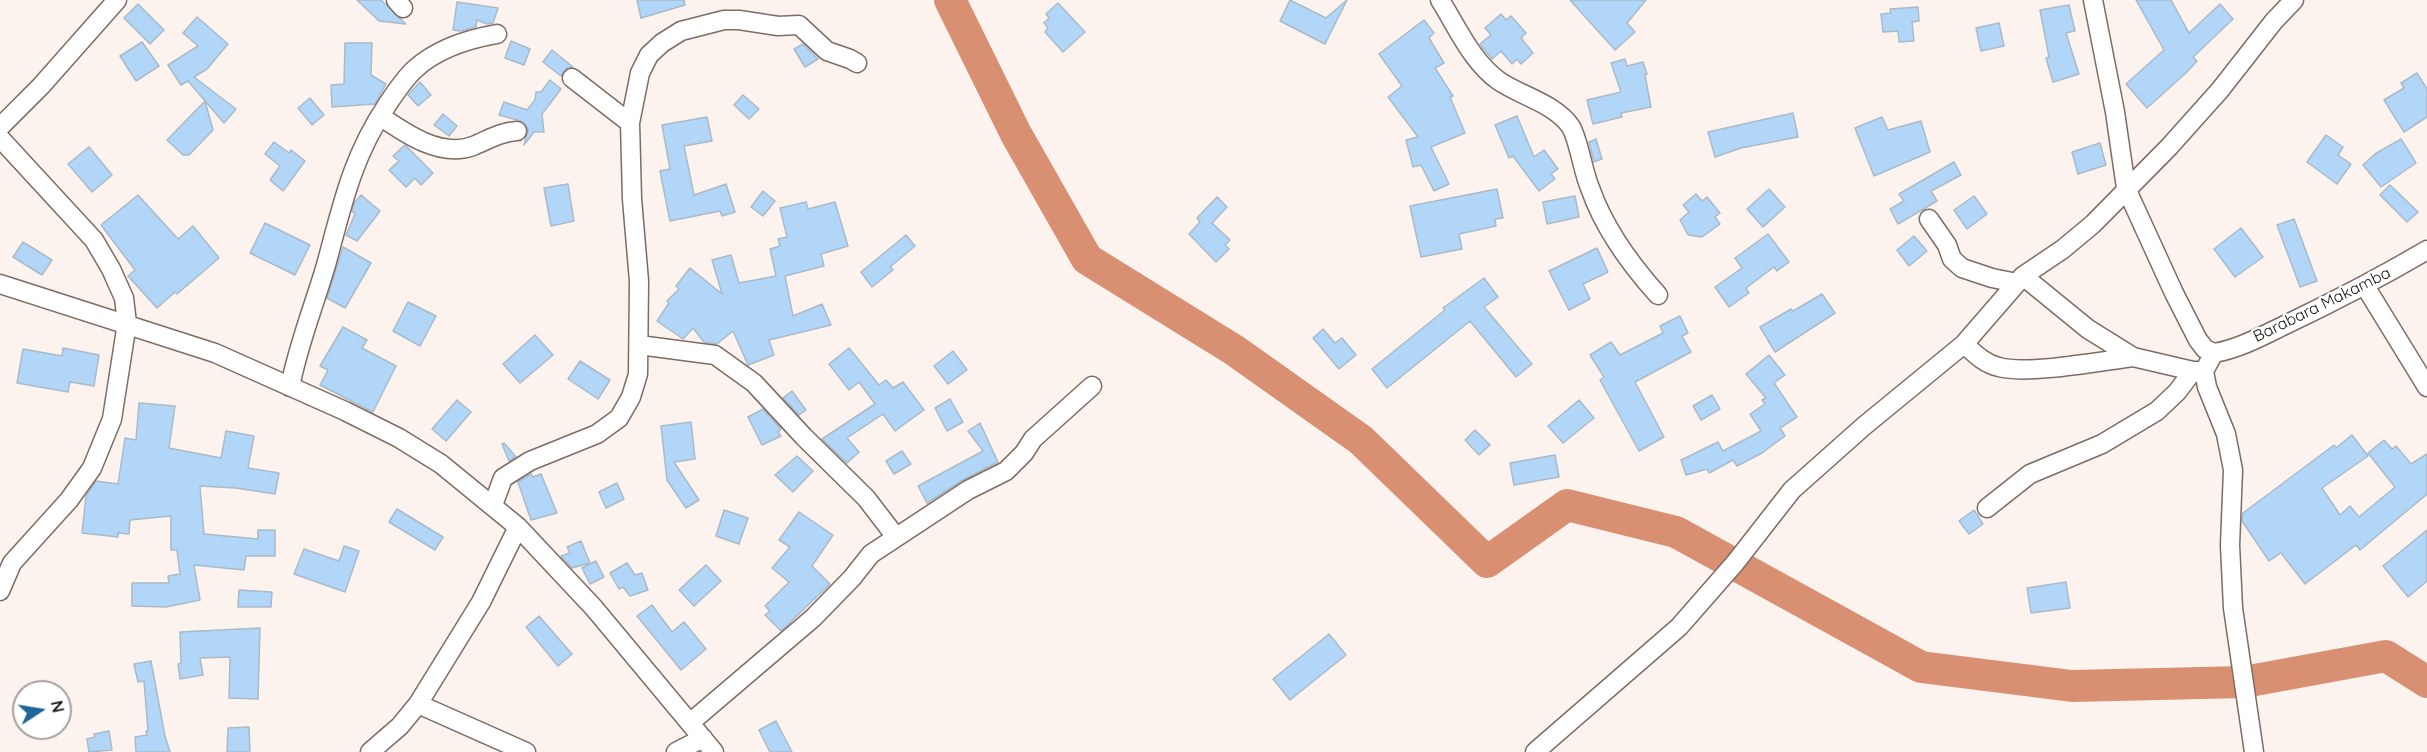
<!DOCTYPE html>
<html>
<head>
<meta charset="utf-8">
<style>
  body { margin:0 }
  #map { position:relative; width:2427px; height:752px; overflow:hidden; background:#fcf3ef; font-family:Quicksand,sans-serif }
  canvas { display:block }
  .north { position:absolute; left:12px; top:680px; width:60px; height:60px; box-sizing:border-box; background:#fff; border:2px solid #a4a19f; border-radius:50%; rotate:78deg; font-size:16px; font-weight:700; line-height:24px; text-align:center; color:#1b1410 }
  .north::after { content:''; display:block; margin:auto; width:21px; height:27px; background:#206499; clip-path:polygon(50% 0,100% 100%,50% 72%,0 100%) }
</style>
</head>
<body>
<div id="map">
<canvas width="2427" height="752"></canvas>
<div class="north">N</div>
</div>
<script>
const context = document.querySelector('canvas').getContext('2d');
context.lineJoin = 'round';
function trace(path, color, width, dash) {
  context.strokeStyle = color;
  context.lineWidth = width;
  context.lineCap = dash ? 'butt' : 'round';
  context.setLineDash(dash || []);
  context.stroke(path);
}
function fill(path, color) {
  context.fillStyle = color;
  context.fill(path, 'evenodd');
}
function label(font, color, halo, rows, align = 'center') {
  context.font = font + ' Quicksand,sans-serif';
  context.lineWidth = 4.5;
  context.setLineDash([]);
  context.textBaseline = 'middle';
  context.strokeStyle = halo;
  context.fillStyle = color;
  for (const [text, x, y, turn = 0] of rows) {
    context.save();
    context.translate(x, y);
    context.rotate((+turn || 0) * Math.PI / 180);
    context.textAlign = isNaN(turn) ? turn : align;
    if (halo) context.strokeText(text, 0, 0);
    context.fillText(text, 0, 0);
    context.restore();
  }
}
const river = new Path2D(`
  M950,0l66,134 71,125 147,91 127,90 126,122 80,-57 109,27 245,135 151,19 172,-4 142,-26 41,26`);
const building = new Path2D(`
  M357,0h24l25,24 -27,-3z
  M637,0h47l1,5 -44,13z
  M1290,0l36,18 21,-18 -22,44 -45,-23z
  M1570,0h76l-19,23 8,9 -20,18z
  M2136,0h35l18,33 31,-29 13,15 -40,38 4,4 -10,11 -40,36 -21,-24 38,-34z
  M457,2l41,6 -5,15 -6,1 -10,-4 -1,7 -16,4 -7,-1z
  M1058,3l27,29 -22,20 -18,-20 3,-4 -4,-5 5,-5 -3,-4z
  M138,4l26,26 -14,14 -26,-26z
  M2069,5l6,26 -9,2 13,41 -26,8 -7,-24 3,-1 -9,-47z
  M1918,7l1,14 -7,1 2,19 -15,1 -1,-11 -15,1 -2,-18 10,-1 -1,-4z
  M1501,14l5,6 5,-4 15,17 -5,5 12,15 -12,11 -4,-5 -5,5 -11,-13 -9,8 -12,-15 11,-9 -6,-7z
  M197,17l31,27 -21,25 -13,8 42,32 -12,14 -36,-42 -7,4 -13,-20 30,-19 -15,-13z
  M1424,20l10,13 -5,5 15,25 -9,5 18,28 -3,1 15,36 -34,14 18,37 -15,7 -13,-26 -8,2 -7,-27 12,-3 -30,-40 14,-11 -23,-32z
  M1999,23l5,23 -23,5 -5,-23z
  M511,41l19,8 -6,16 -19,-7z
  M142,42l17,24 -23,15 -16,-25z
  M345,43h27l-1,32 15,9 -11,20 -43,3 -1,-22 13,-1z
  M803,44l15,15 -13,8 -11,-18z
  M552,50l21,17 -6,1 -6,8 -18,-14z
  M1625,59l2,7 16,-4 4,12 -2,1 6,32 -30,6 1,4 -29,7 -6,-24 34,-8 -10,-29z
  M2417,73l10,16v28l-23,15 -20,-32 20,-12 -3,-5z
  M550,80l11,9 -19,25 2,18h-10l-10,13 4,-15 -2,-5 -5,-4 -22,-6 5,-13 23,8 8,-10 1,-8h5z
  M420,82l11,13 -13,11 -10,-11z
  M743,95l16,14 -10,10 -15,-14z
  M310,98l14,17 -12,10 -14,-17z
  M205,101l8,29 -24,25h-6l-16,-15z
  M1793,113l5,24 -57,11 -26,9 -7,-25z
  M443,114l14,12 -8,10 -15,-11z
  M1517,116l17,41 10,-7 14,19 -7,5 4,5 -16,12 -26,-35 -4,2 -14,-33z
  M707,117l5,24 -28,5 10,49 32,-11 9,28 -13,4 -2,-5 -50,10 -10,-50 10,-2 -8,-44z
  M1882,117l6,13 33,-9 9,31 -56,24 -19,-48z
  M2326,135l17,12 -5,8 13,9 -14,20 -30,-22z
  M1596,139l6,20 -8,3 -5,-20z
  M2401,139l15,24 -35,24 -18,-22 12,-11z
  M274,142l15,11 2,-3 14,11 -22,30 -13,-11 10,-14 -15,-12z
  M2100,143l6,22 -28,9 -6,-22z
  M405,145l28,28 -12,12 -6,-7 -9,9 -17,-17 10,-9 -6,-5z
  M89,147l23,28 -20,17 -24,-28z
  M1954,162l7,13 -30,16 6,10 -39,23 -8,-15 14,-8 -5,-7z
  M568,184l6,37 -23,5 -7,-38z
  M2390,185l28,27 -11,10 -27,-27z
  M1497,189l6,29 -8,1 1,7 -37,8 3,15 -41,8 -11,-51z
  M1769,189l16,18 -22,20 -16,-18z
  M763,191l12,10 -12,15 -12,-9z
  M1696,194l6,7 5,-4 13,16 -5,4 5,7 -18,13 -14,-2 -8,-15 9,-8 -6,-7z
  M138,195l40,44 15,-13 26,32 -42,36 -2,-2 -18,16 -29,-32 7,-6 -34,-45z
  M361,195l19,16 -23,30 -11,-6 9,-21 -3,-3 3,-9z
  M1575,196l4,21 -32,7 -4,-22z
  M1974,196l13,18 -20,15 -13,-19z
  M1217,197l10,10 -15,16 18,17 -5,5 4,4 -13,13 -27,-28 11,-12 -3,-4z
  M806,202l2,7 27,-7 13,44 -27,8 3,12 -39,10 8,40 29,-12 9,21 -62,15 5,15 -26,10 -15,-34 -16,13 -13,-2 -11,-14 -10,11 -26,-18 12,-18 -2,-2 12,-12 -3,-3 14,-18 32,26 -10,-34 19,-5 8,28 37,-7 -6,-27 10,-3 -2,-7 9,-2 -7,-29z
  M2294,219l23,62 -17,6 -23,-62z
  M265,223l45,22 -15,30 -45,-22z
  M2241,228l22,29 -28,20 -21,-28z
  M1768,234l21,28 -12,9 -3,-4 -28,21 3,5 -20,14 -14,-20 27,-19 -7,-10z
  M906,235l9,11 -25,21 3,3 -21,17 -11,-15z
  M1914,236l13,15 -18,15 -12,-16z
  M23,242l29,18 -10,15 -29,-18z
  M343,247l28,16 -26,45 -18,-10z
  M1597,248l11,24 -25,12 7,15 -21,11 -20,-39z
  M1484,278l14,19 -14,10 48,57 -16,13 -46,-56 -83,67 -15,-19 73,-59 -2,-2z
  M1822,294l13,19 -60,39 -15,-25 31,-18 2,2z
  M408,302l28,14 -16,30 -27,-15z
  M1680,316l8,17 -6,3 9,16 -56,30 29,55 -25,14 -39,-71 4,-3 -14,-22 21,-13 9,13 43,-22 -3,-7z
  M343,327l24,13 -5,8 34,18 -23,46 -53,-27 8,-15 -8,-4z
  M1323,329l12,14 7,-5 14,17 -17,14 -26,-31z
  M535,335l18,20 -33,28 -17,-19z
  M63,348l36,7 -5,31 -24,-4 -2,10 -51,-9 6,-34 39,7z
  M849,348l30,37 7,-5 7,8 10,-6 21,28 -29,21 -12,-17 -36,24 12,14 -12,11 -25,-24 53,-35 -16,-22 -10,8 -20,-26z
  M953,351l14,19 -19,14 -14,-18z
  M1769,355l16,20 -11,8 23,34 -17,11 5,8 -23,17 -25,13 -4,-6 -24,13 -2,-4 -21,6 -5,-15 37,-18 5,9 38,-20 -11,-17 15,-10 -3,-4 4,-2 -20,-24z
  M580,361l30,19 -12,19 -30,-20z
  M792,391l14,19 -7,5 -16,-17z
  M1712,395l8,14 -19,11 -8,-14z
  M950,399l13,23 -16,9 -12,-23z
  M457,400l14,12 -25,29 -14,-12z
  M1579,400l15,18 -31,25 -15,-17z
  M139,403l36,3 -6,42 52,10 5,-27 28,5 -6,32 31,5 -4,21 -39,-6 -36,-2 4,48 54,5v-9h17v26h-29l-2,14 -50,-5 6,35 -34,7 -34,-1v-23h37l-1,-7 12,-2 -3,-24h-6v-34l-41,4 -1,14 -11,-1v4l-36,-4 4,-37 10,-15 22,3 7,-46 11,2z
  M763,409l18,20 -3,3 3,4 -19,9 -14,-28z
  M691,422l4,37 -21,3 25,38 -13,8 -19,-28 -6,-54z
  M980,423l18,39 -35,18 -36,23 -9,-17 65,-35 -15,-20z
  M1475,430l15,15 -11,10 -14,-15z
  M2352,435l16,21 -46,32 18,27 10,-9 9,11 36,-30 -27,-34 16,-13 8,9 4,-3 15,18 16,-10v40l-67,56 -4,-5 -51,39 -24,-31 -12,8 -27,-40 1,-8 91,-68 2,3z
  M504,443l12,14 -7,4 -7,-17z
  M902,451l9,13 -17,10 -8,-13z
  M1555,455l4,22 -45,8 -4,-22z
  M797,456l16,15 -20,21 -18,-17z
  M531,474l2,3 8,-3 16,39 -26,7 -13,-38z
  M617,483l7,16 -18,9 -7,-16z
  M397,509l46,28 -8,13 -46,-28z
  M724,510l24,8 -9,26 -23,-8z
  M1974,510l9,14 -14,10 -10,-13z
  M799,512l34,23 -21,31 18,18 -49,47 -16,-16 5,-4 -5,-5 24,-24 -17,-14 18,-21 -11,-7z
  M2427,530v51l-19,16 -25,-31z
  M581,541l9,22 -18,5 -11,-12 9,-3 -3,-6z
  M344,546l15,5 -14,41 -51,-18 10,-25 35,12z
  M596,561l8,16 -14,7 -8,-16z
  M627,563l8,12 7,-2 6,17 -18,6 -7,-9 -4,2 -9,-16z
  M706,565l15,16 -27,25 -15,-16z
  M2066,582l4,26 -39,5 -4,-25z
  M239,590l33,2 -1,15h-33z
  M652,605l20,27 12,-10 22,27 -25,21 -44,-54z
  M539,616l33,38 -14,12 -32,-39z
  M260,628l-2,71 -29,-1 1,-41 -30,1 3,17 -23,4 -2,-15 3,-1 -1,-31z
  M1329,634l17,21 -56,45 -17,-21z
  M151,661l14,75 5,16h-34l-1,-15 12,-2 -1,-4h2l-4,-50 -6,1 -4,-18z
  M776,721l16,31h-22l-11,-22z
  M249,727l1,25h-23l1,-24z
  M109,731l3,19 -23,2 -2,-13 8,-2 -1,-3z`);
const street = new Path2D(`
  M396,0l7,8
  M1440,0c17,27 32,62 59,81 22,15 57,23 72,46 8,14 12,45 19,61 14,40 40,76 68,107
  M2093,0l22,112 11,76 48,105 24,47 7,9 9,4 -10,18 3,16 19,47 7,36 -3,75 3,63 21,144
  M572,78l58,45
  M380,116c26,18 61,42 93,30 15,-6 27,-14 44,-15
  M0,127l41,-41 76,-86
  M0,138l94,102 17,29 13,29 3,25 -15,96 -20,49 -23,32 -57,63 -12,28
  M1929,219l18,26 5,14 10,9 30,10 25,5
  M2023,276l65,53 45,28 60,14h10
  M0,284l215,69 130,58 54,27 42,26 77,63 76,81 120,144
  M2365,286l62,101
  M1964,344c11,10 21,20 35,23 29,8 102,-6 134,-10
  M639,345l76,10 39,28 50,54 62,61 30,39
  M2214,353c25,-4 50,-18 73,-29 48,-23 94,-47 140,-74
  M290,387c8,-42 24,-81 36,-122 16,-59 26,-108 61,-160 8,-12 17,-26 28,-36 23,-21 53,-30 82,-35
  M493,505l10,-27 27,-17 67,-27 22,-16 12,-21 7,-23 1,-93 -7,-82 -2,-76 10,-50 9,-18 13,-12 19,-12 43,-11h15l39,6 21,-1 28,26 23,8 7,4
  M1987,508l43,-34 72,-30 55,-33 20,-19 16,-21
  M418,704l108,48
  M691,722l122,-104 39,-40 19,-24 97,-64 38,-19 18,-18 9,-14 59,-53
  M370,752l30,-26 18,-22 63,-102 37,-75
  M676,752l27,-14
  M1535,752l144,-125 56,-64 57,-73 72,-64 100,-82 59,-68 40,-27 30,-25 76,-77 51,-57 54,-69 20,-21`);
const streetNames = [
  ["Barabara Makamba",2322,305,-26]
];
trace(river, '#d99072', 32);
fill(building, '#b2d6f7');
trace(building, '#a9bac9', 1.5);
trace(street, '#7f6b63', 21);
trace(street, '#fff', 18);
label('16px', '#1b1410', '#fff', streetNames);
</script>
</body>
</html>
